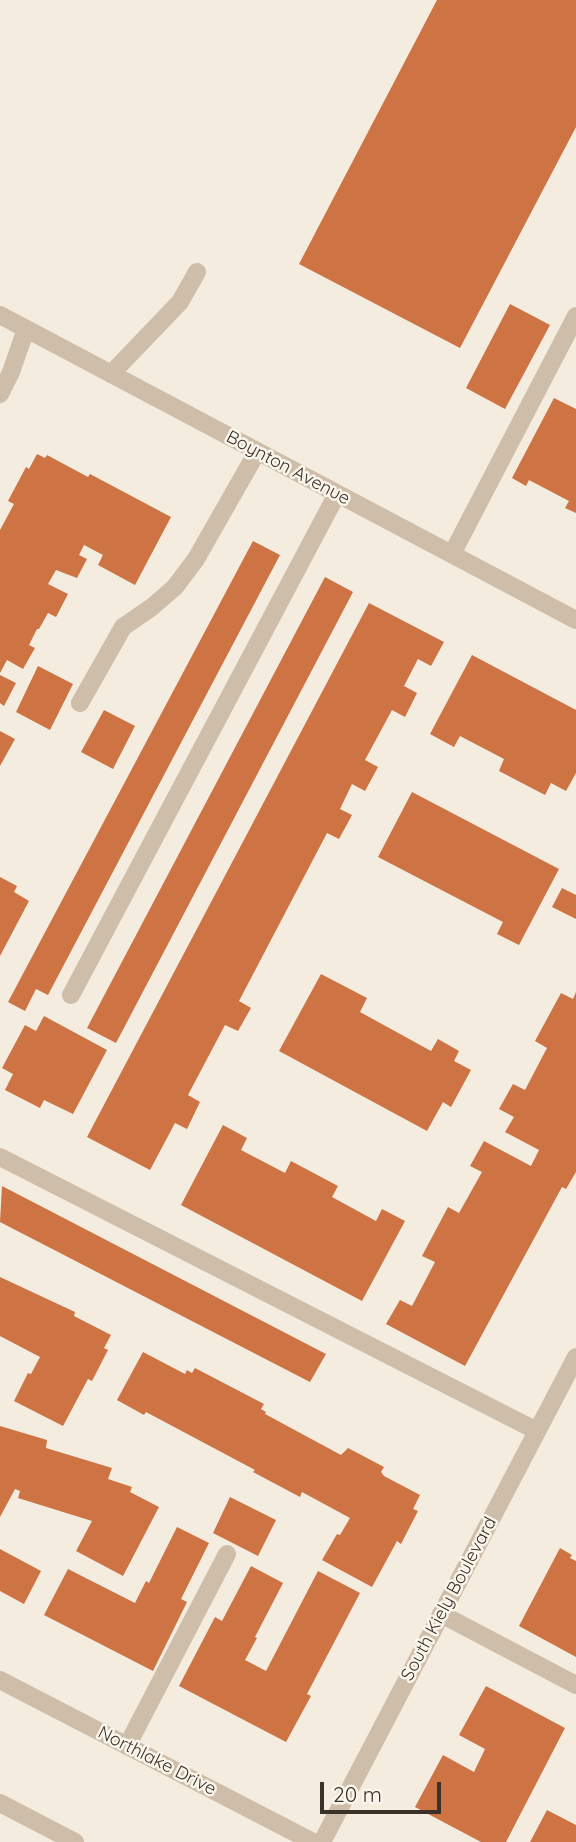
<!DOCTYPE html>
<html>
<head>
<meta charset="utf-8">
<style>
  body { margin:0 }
  #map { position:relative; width:576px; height:1842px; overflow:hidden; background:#f4ecdf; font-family:Quicksand,sans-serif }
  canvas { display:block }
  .scale { position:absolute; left:320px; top:1782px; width:121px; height:32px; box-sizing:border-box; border:4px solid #3a3129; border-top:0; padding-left:9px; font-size:21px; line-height:24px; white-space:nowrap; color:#3a3129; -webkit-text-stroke:5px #fbf6ec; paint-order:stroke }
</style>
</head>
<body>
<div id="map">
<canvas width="576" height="1842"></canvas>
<div class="scale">20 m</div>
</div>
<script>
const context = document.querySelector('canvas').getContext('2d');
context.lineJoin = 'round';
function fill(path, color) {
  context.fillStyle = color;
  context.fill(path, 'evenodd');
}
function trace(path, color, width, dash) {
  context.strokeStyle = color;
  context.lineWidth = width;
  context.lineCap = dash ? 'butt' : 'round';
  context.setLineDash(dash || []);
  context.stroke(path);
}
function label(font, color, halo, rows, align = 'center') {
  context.font = font + ' Quicksand,sans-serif';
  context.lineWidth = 5;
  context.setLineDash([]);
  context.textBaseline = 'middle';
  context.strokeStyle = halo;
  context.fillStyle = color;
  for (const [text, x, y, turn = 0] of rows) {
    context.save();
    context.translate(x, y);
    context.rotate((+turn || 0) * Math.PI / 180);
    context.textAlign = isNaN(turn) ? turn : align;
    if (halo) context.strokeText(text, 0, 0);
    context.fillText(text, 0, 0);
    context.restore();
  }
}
const building = new Path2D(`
  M437,0h139v127l-116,221 -161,-84z
  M510,304l40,21 -45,84 -39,-21z
  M554,398l22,11v104l-11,-5 4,-7 -40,-21 -3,6 -14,-8z
  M37,454l8,4 2,-3 41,22 2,-3 81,43 -36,68 -37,-20 5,-10 -19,-10 -5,10 8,4 -10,19 -21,-8 -8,14 20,10 -12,23 -8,-4 -9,16h-2l-8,16 6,3 -12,21 -16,-9 -7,13v-143l14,-26 -6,-3 18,-34 3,2z
  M253,541l27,14 -232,440 -12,-6 -11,22 -17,-9z
  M325,577l28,15 -237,451 -29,-15z
  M369,603l75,39 -13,24 -13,-7 -14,27 13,7 -12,24 -13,-7 -27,50 13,7 -13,24 -13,-7 -12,25 12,6 -13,24 -12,-6 -88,168 12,7 -13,23 -13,-6 -37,70 12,7 -13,27 -12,-6 -25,47 -63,-33z
  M472,655l104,55v63l-10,18 -15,-8 -6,12 -46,-24 5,-12 -44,-23 -6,11 -24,-13z
  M38,666l35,18 -23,46 -34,-18z
  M0,675l16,8 -12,23 -4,-3z
  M104,710l31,16 -22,43 -32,-17z
  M0,731l15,8 -15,27z
  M412,792l147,77 -40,76 -22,-11 6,-12 -125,-65z
  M0,877l17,9 -3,6 15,9 -29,55z
  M562,888l14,7v24l-24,-12z
  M321,974l46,24 -7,14 71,39 7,-12 21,12 -5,10 17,9 -20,37 -8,-5 -16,29 -148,-80z
  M576,992v180l-10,17 -4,-2 -97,179 -79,-42 14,-24 12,6 23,-44 -13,-6 26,-49 11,6 23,-41 -12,-6 14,-25 47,25 8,-16 -34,-18 9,-15 -15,-8 14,-25 12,6 22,-42 -12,-7 26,-48 12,6z
  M44,1016l63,34 -34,64 -29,-14 -4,8 -35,-18 8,-16 -11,-6 23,-43 11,6z
  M223,1125l24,13 -6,12 44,23 6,-12 47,25 -6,11 44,24 6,-12 23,12 -43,80 -181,-96z
  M2,1186l324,168 -16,28 -310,-160z
  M0,1277l75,35 -1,4 37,19 -7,13 4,2 -16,31 -4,-2 -25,47 -49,-25 14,-28 3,1 9,-17 -40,-21z
  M143,1352l42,22 2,-4 5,3 3,-5 69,36 -3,5 5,3 -1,2 76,41 7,-7 36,19 -3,5 3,4 36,19 -7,14 5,2 -17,33 -4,-3 -25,46 -50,-27 15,-26 3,1 10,-17 -48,-26 -2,5 -47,-25 2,-2 -109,-58 -2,3 -27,-15z
  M0,1426l47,14 -1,8 66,20 -4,11 24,8 -2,5 29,15 -36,69 -47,-25 16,-30 -74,-23 2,-7 -5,-2 -15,28z
  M230,1497l46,23 -18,36 -45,-23z
  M177,1527l32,16 -28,56 6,3 -34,69 -109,-56 24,-46 67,34 11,-22 3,2z
  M560,1548l12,7 -2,3 6,3v96l-57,-31z
  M0,1549l41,22 -17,33 -24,-13z
  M251,1566l32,17 -28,54 2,1 -12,22 21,11 52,-100 42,22 -53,101 4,2 -25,46 -107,-56 36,-69 7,4z
  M486,1686l79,42 -59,114h-25l-66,-35 28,-52 31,17 11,-23 -26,-14z
  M547,1810l29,15v17h-46z`);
const lane = new Path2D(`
  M111,374l69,-72 17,-30
  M0,394l11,-22 15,-43
  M452,554l124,-238
  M80,703l43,-76 29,-20 23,-20 21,-28 61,-107
  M71,995l266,-501
  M0,1157l537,274
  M441,1614l135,71
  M127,1746l100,-192
  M0,1803l75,39`);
const street = new Path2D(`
  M0,315l576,305
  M0,1680l313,162
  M322,1842l254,-485`);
const streetNames = [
  ["Boynton Avenue",288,468,28],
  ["South Kiely Boulevard",449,1599,-62],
  ["Northlake Drive",157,1761,27]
];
fill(building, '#cd7344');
trace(lane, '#cebea9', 18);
trace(street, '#cebea9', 18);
label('18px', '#3a3129', '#fbf6ec', streetNames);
</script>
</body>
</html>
